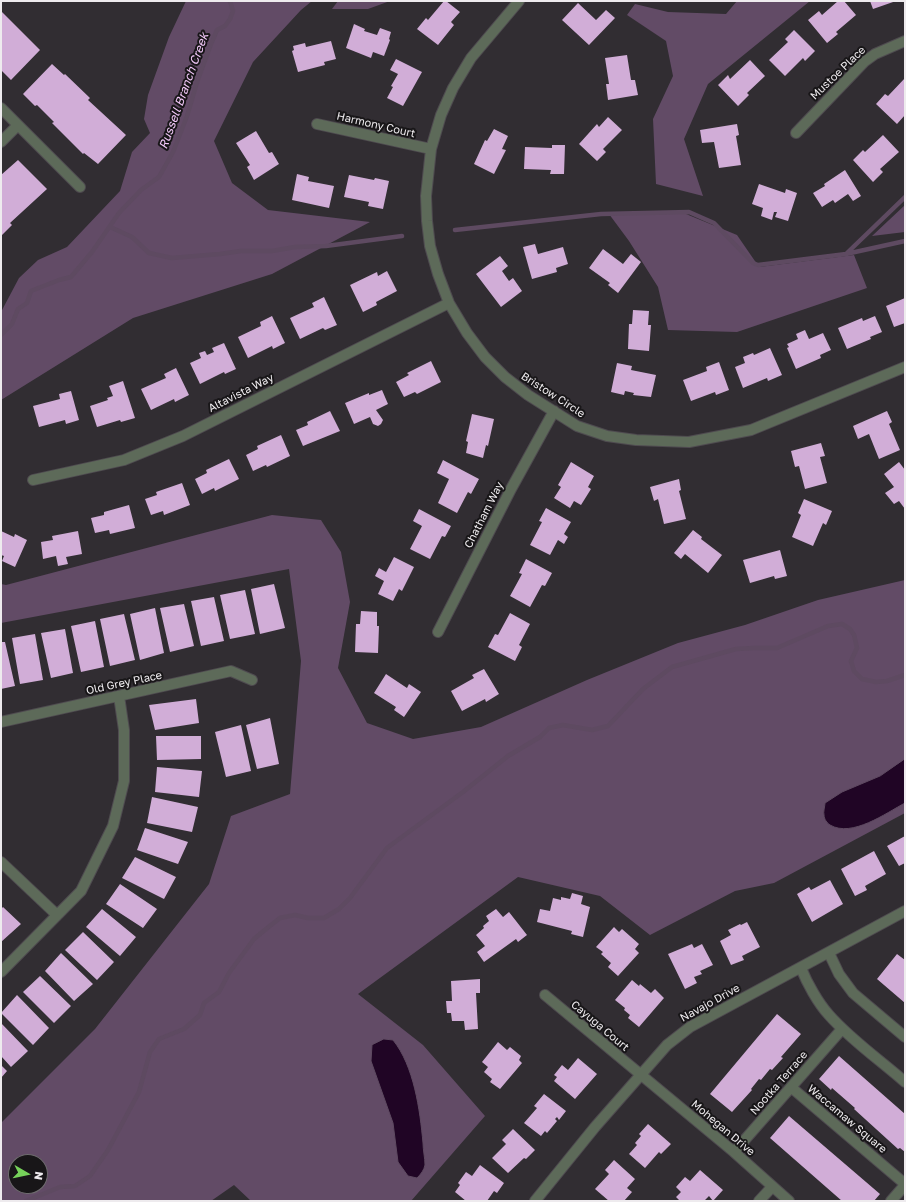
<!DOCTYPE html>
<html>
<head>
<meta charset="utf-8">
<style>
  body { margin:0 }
  #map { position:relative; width:906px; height:1202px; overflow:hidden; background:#312d32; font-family:"Golos Text",sans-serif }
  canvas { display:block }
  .frame { position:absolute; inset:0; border:2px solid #eeebee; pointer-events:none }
  .north { position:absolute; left:8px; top:1154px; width:40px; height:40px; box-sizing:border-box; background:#181618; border:1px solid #6e6b6e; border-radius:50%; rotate:99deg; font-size:11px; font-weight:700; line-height:16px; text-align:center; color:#eeebee }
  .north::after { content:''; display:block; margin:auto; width:14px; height:18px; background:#76d25a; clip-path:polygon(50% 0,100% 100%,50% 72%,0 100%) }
</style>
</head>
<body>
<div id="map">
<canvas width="906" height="1202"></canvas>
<div class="frame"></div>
<div class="north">N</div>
</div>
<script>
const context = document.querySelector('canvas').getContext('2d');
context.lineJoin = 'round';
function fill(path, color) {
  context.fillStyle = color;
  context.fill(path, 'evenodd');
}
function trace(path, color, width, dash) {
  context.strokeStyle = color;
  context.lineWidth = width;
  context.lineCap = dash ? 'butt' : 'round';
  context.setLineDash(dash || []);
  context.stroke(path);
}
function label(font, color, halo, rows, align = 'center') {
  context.font = font + ' "Golos Text",sans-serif';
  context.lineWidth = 4;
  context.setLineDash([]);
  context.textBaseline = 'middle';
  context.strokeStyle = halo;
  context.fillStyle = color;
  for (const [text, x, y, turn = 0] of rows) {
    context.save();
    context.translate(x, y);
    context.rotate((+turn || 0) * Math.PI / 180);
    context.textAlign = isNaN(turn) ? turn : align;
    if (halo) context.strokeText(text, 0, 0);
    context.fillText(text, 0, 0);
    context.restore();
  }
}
const green = new Path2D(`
  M186,1h126l-11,9 -48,52 -39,79 18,42 36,27 102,12 -98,52 -139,44 -132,82v-88l18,-34 19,-18 29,-13 53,-56 12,-39 18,-19 -6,-14 4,-24 21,-58z
  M338,1h52l-22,8h-36z
  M737,1h73l-102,83 -24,55 19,57 -47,-12 -3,-65 20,-43 -7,-35 -39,-26 8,-11 33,8 58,2z
  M905,205v27l-33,4z
  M609,214h77l51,21 22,32 95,-12 13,33 -130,44 -69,-2 -10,-43 -29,-46z
  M272,515l49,5 20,32 9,50 -12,66 29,55 46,16 68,-12 106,-47 91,-37 67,-18 73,-25 87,-20v233l-131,70 -39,8 -85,44 -50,-39 -82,-19 -160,117 65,51 62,71 -74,85h-160l-17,-16 -23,16h-210v-78l94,-94 114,-145 22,-68 59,-22 11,-133 -12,-92 -288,54v-39l5,1zM16,1162h24v24h-24z`);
const water = new Path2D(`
  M905,759v44c-19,10 -53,35 -75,22 -3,-2 -6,-6 -6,-10 -1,-3 1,-9 1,-12l17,-11 38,-16z
  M384,1039l9,1c21,26 27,70 30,103 0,7 2,15 2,22 -1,5 -4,9 -8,13l-9,-2 -10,-14 -5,-39 -22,-62 1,-16z`);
const stream = new Path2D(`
  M110,227l22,10 17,16 23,5 48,-4 21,-3h31l23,-4 31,-1 76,-10
  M455,230l146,-16 88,-2 25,11 39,40 5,2 88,-11 59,-13
  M847,253l58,-56
  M1,335l11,-11 6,-15 9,-6 4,-12 28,-11 12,-3 21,-25 27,-39 22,-23 18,-13 14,-25 14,-36 10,-34 14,-38 6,-14 8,-4 5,-7 3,-8 -3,-10
  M26,1201l34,-14 15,-1 15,-10 18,-26 31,-58 11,-40 9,-13 25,-10 16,-14 4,-12 15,-11 10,-19 25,-34 12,-10 14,-11 15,-3 13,3h16l15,-9 11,-11 37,-50 76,-56 45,-36 32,-19 9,-9 14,-3 29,5 16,-4 35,-37 29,-22 64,-18 18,-1h23l51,-22 14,-2 8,5 4,6 3,13 -6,13 3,10 8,8 14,3 11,-1 18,-6`);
const building = new Path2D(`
  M444,1h2l14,11 -9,10 3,3 -16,20 -21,-16 9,-11 2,2z
  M838,1h6l12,14 -20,17 2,2 -11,9 -19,-23 11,-9 3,4z
  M870,1h26l-23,8z
  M578,3l18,17 10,-10 9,8 -26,27 -27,-25z
  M1,11l39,39 -29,30 -10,-10z
  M354,24l11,5 -1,2 13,4 3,-7 11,4 -2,7 1,1 -6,16 -11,-4 -2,6 -25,-10z
  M794,30l21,21 -10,10 -2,-3 -18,18 -16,-16 19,-18 -3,-3z
  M331,41l5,18 -12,3 1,3 -27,7 -6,-21 2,-1 -1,-4 12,-3 1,4z
  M627,55l4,25h4l3,15 -30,5 -2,-16h3l-4,-26z
  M396,59l26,13 -19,34 -16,-8 6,-11 -2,-1 7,-12 -8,-4z
  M750,60l15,16 -18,17 2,2 -11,11 -20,-21 10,-10 2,4z
  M52,64l12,11 1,-1 25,24 -2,2 38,35 -28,29 -14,-11 -1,1 -31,-31 2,-1 -17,-17 -2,1 -12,-12z
  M905,78v34l-1,1 1,2 -8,9 -21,-20 9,-10 3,2z
  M608,117l14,13 -19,19 3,3 -9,9 -18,-17 18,-20 2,3z
  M737,124l2,11 -3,1 5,29 -22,3 -5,-26 -12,1 -2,-13z
  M494,129l14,7 -6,13 4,1 -12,24 -20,-10 11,-24 2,1z
  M256,131l13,22 3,-1 7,12 -25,16 -7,-13 3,-2 -14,-22z
  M883,135l16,17 -19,17 3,3 -10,10 -20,-22 10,-10 2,2z
  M552,145h13l-1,29h-14l1,-4 -27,-1 1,-22 27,1z
  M18,160l29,29 -37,34 2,2 -11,11v-61z
  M845,170l16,26 -8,5 -5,-7 -13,9 -2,-3 -11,7 -9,-14 12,-7 -1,-2z
  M297,174l12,3 -1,4 26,5 -5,22 -37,-8z
  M349,175l25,5 1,-2 14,3 -6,28 -15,-3 1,-4 -25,-5z
  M759,184l26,9 1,-4 11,4 -9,28 -13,-4 2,-5h-3l-2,8 -11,-4 2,-8 -11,-4z
  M535,244l3,10 25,-7 5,17 -12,4 1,4 -25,7 -9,-32z
  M603,249l20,15 8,-10 10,8 -23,31 -10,-8 2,-2 -21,-15z
  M500,256l8,10 -6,5 7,10 4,-3 9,13 -21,16 -25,-33z
  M387,271l10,20 -21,11 1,3 -14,7 -13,-27 27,-13 1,4z
  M324,297l13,28 -12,5 -2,-2 -23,11 -10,-21 24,-11 -2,-4z
  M905,298v25l-11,4 -8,-21z
  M633,310l16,1 -1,14h3l-2,26 -21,-2 1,-25h3z
  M272,316l13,27 -12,6 -1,-3 -24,12 -10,-21 23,-11 -1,-4z
  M875,316l7,16 -12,5 1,2 -24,10 -9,-21 24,-10 1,3z
  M805,330l4,9 14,-6 8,17 -11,5 1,3 -25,11 -9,-21 2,-1 -2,-3 11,-5 -2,-5z
  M224,343l12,26 -11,5 -1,-2 -24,12 -10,-21 11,-5 -2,-5 6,-2 2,4 7,-3 -2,-4z
  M770,348l12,27 -14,6 -1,-3 -24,10 -8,-21 10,-4 -2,-6 10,-4 1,2z
  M431,361l10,21 -24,12 -2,-2 -11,5 -8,-15 13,-7 -2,-2z
  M719,362l10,28 -13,5 -1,-3 -24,9 -8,-21 24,-9 -1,-4z
  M617,363l15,3 -1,4 25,5 -5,22 -18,-2 1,-2 -9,-2 -1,4 -13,-3z
  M176,368l13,27 -14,7 -1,-3 -23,11 -10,-21 25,-11 -2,-4z
  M123,381l12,37 -14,4 -1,-2 -23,7 -7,-21 18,-6 -1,-2 6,-2 -4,-10z
  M382,390l6,14 -12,6 7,10 -2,4 -3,2 -5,-2 -3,-7 -16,7 -9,-21 24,-10v2z
  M71,391l8,29 -13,4 -1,-4 -26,7 -6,-21 27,-7 -1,-5z
  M330,411l10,20 -37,15 -7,-16 12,-5 -1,-3z
  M887,411l5,11 -3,2 11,26 -21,9 -10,-25 -11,5 -5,-13z
  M472,414l22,5 -6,27 -2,-1 -3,13 -17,-5 2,-11 -2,-1z
  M281,435l9,21 -23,11 -1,-2 -13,6 -7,-16 12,-6 -1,-3z
  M821,443l4,13 -5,1 7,26 -22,6 -6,-23 -4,1 -4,-16z
  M229,459l10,20 -24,12 -1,-3 -12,6 -7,-15 12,-6 -1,-3z
  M443,460l36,19 -8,15 -3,-2 -11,21 -19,-10 11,-24 -12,-6z
  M571,462l23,14 -6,11 3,2 -10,16 -7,-4 -4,7 -16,-10 7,-11 -3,-2z
  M899,462l6,8v39l-6,-8 -5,3 -9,-11 9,-6 -10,-13z
  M679,479l2,11 -2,1 7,28 -22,5 -6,-25 -4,2 -4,-14z
  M182,483l8,22 -26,10 -1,-4 -12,4 -6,-16 12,-4 -1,-3z
  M804,499l28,12 -6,14 -3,-2 -10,23 -21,-9 9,-22 -3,-2z
  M129,505l6,23 -25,6 -1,-4 -14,3 -4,-15 13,-3v-3z
  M546,508l25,14 -7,12 4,3 -4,7 -6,-4 -8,15 -20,-10 12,-23 -3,-1z
  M419,509l32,17 -6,11 -3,-1 -12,23 -20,-10 12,-23 -9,-5z
  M693,530l9,7 -1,2 21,16 -14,18 -23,-19 -4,5 -7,-6z
  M1,531l13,6 1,-3 12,6 -12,27 -13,-6 2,-5 -3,-1z
  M78,531l4,23 -16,3 2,7 -10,2 -2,-10 -13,3 -2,-17 12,-2 -1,-4z
  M780,550l7,26 -12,3 -1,-3 -24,7 -7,-23z
  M394,557l20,10 -12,24 -3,-2 -6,12 -15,-7 6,-13 -9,-5 4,-8 7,4z
  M526,559l26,14 -7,13 -3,-1 -12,22 -20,-11 12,-22 -3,-1z
  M274,584l11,44 -25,6 -9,-45z
  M245,590l10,44 -25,5 -10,-44z
  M214,597l10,44 -23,5 -10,-45z
  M184,604l10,42 -24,6 -10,-44z
  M155,608l9,45 -24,7 -10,-46z
  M361,611l16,1v14h2l-1,27 -23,-1 1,-28h4z
  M510,613l20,11 -11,21 3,2 -7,14 -27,-14 7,-13 3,1z
  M124,614l11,46 -25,6 -10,-47z
  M95,621l9,46 -23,5 -10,-46z
  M65,629l8,44 -22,5 -10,-45z
  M35,634l8,46 -23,4 -8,-46z
  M1,642h4l10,44 -14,3z
  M484,669l15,25 -13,8 -1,-3 -23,12 -11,-20 23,-13 -2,-3z
  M386,674l21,14 2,-4 12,8 -17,25 -10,-7 2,-3 -22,-14z
  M196,699l3,24 -44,7 -6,-25z
  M270,718l9,46 -22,5 -11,-44z
  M241,725l10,46 -25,6 -11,-45z
  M156,736h45v23l-44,1z
  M157,767l45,4 -3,26 -44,-5z
  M152,797l46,10 -6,25 -45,-9z
  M145,828l43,14 -10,22 -41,-14z
  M905,836v27l-6,3 -12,-20z
  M874,851l12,23 -21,12 2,4 -12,6 -14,-27z
  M135,857l41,20 -12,22 -42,-21z
  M830,880l13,24 -31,18 -15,-28 12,-7 2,3z
  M120,884l37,25 -14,19 -37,-24z
  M572,893l11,3 -2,8 9,3 -7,30 -12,-3 1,-3 -35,-9 3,-13 10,2 3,-13 8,2v-3l9,2z
  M3,907l18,17 -20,18v-33z
  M102,909l34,28 -16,19 -34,-29z
  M496,909l7,8 6,-5 18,23 -9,7 -2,-3 -32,23 -7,-10 8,-6 -9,-11 8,-7 -1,-2 6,-5 -3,-5z
  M747,922l13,25 -18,9 2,4 -13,5 -11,-24 11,-6 -3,-5 12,-6 1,1z
  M614,927l5,5 3,-3 17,15 -4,5 4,4 -21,23 -10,-9 3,-4 -10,-9 2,-2 -7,-5z
  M83,932l31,30 -17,18 -32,-30z
  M692,944l2,4 8,-4 11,21 -13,6 2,3 -8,3 3,6 -12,6 -17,-35z
  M61,953l32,31 -19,17 -29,-30z
  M897,954l8,6v43l-28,-24z
  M40,976l31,30 -17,17 -31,-31z
  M480,979v14h-4l2,36 -13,1 -1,-9h-12l-1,-8h-4l-1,-12h6l-1,-20z
  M632,980l7,6 1,-2 11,9 4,-4 9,9 -25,29 -11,-9 2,-3 -6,-5 1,-2 -10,-8z
  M17,995l32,33 -16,17 -32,-32z
  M777,1014l24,20 -20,23 2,1 -11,12 -2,-1 -9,11 -2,-1 -8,10 1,1 -20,22 -22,-18z
  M1,1023l27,28 -17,16 -10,-11z
  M498,1042l9,8 3,-3 11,9 -2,4 3,3 -22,26 -10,-7 2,-3 -8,-7 4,-5 -6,-5z
  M839,1056l66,58v38l-5,-4 -2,1 -44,-40 1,-1 -23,-20 -1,2 -12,-11z
  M578,1058l19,16 -22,25 -21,-18 3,-4 -3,-2 8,-10 6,5z
  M1,1065l6,6 -6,7z
  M544,1094l22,17 -7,9 -2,-3 -2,2 2,2 -10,12 -2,-2 -4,5 -17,-13 13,-15 -3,-2z
  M789,1116l91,78 -6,7h-32l-72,-63z
  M648,1124l23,20 -10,10 -2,-2 -14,16 -16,-14 8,-9 -2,-2 6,-7 -2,-2z
  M513,1129l22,21 -9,9 -2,-1 -16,15 -16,-15 14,-14 -4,-4z
  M614,1160l21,19 -8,9 5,4 -8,9h-15l-14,-12 14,-15 -4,-4z
  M480,1165l24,18 -7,10 -3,-2 -7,10h-21l-11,-9 5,-7 -2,-2 8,-11 6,4z
  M700,1170l23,20 -10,11 -4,-5 -5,5h-24l-4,-4 5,-5 -5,-5 9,-10 5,4z`);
const street = new Path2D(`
  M519,1l-48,57 -18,30 -12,27 -10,34 -5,47 1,25 3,25 8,28 11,29 18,30 18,24 20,20 23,18 49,31 30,10 29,4 53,2 62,-12 154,-63
  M1,108l79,79
  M317,124l114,25
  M796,133l68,-71 11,-8 30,-13
  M1,142l17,-17
  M33,480l91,-20 59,-24 266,-133
  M438,632l73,-143 43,-78
  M1,722l230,-51 21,9
  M1,862l56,53
  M829,953l10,21 14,19 52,44
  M801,968c6,15 17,35 28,47 22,25 51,45 76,67
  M1,972l80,-81 32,-65 11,-45v-51l-5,-34
  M545,995l189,157 55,49
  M792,1088l113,96
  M734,1152l108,-123
  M535,1201l60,-74 72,-82 23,-18 215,-116
  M759,1201l13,-14
  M891,1201l14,-16`);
const streetNames = [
  ["Mustoe Place",838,73,-44],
  ["Harmony Court",376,125,13],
  ["Altavista Way",241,393,-27],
  ["Bristow Circle",553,395,33],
  ["Chatham Way",484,515,-63],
  ["Old Grey Place",124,683,-12],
  ["Navajo Drive",710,1003,-29],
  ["Cayuga Court",600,1026,40],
  ["Nootka Terrace",779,1083,-49],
  ["Waccamaw Square",847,1119,40],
  ["Mohegan Drive",723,1128,40]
];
const waterNames = [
  ["Russell Branch Creek",184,91,-70]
];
fill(green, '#624b66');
fill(water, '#200525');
trace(water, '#5e4a61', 1);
trace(stream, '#5e4a61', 4.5);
fill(building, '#d1add7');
trace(street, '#4f4b50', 12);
trace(street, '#5d6a59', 10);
label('11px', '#eeebee', '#181618', streetNames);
label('italic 12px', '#f3c9fa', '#181618', waterNames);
</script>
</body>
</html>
